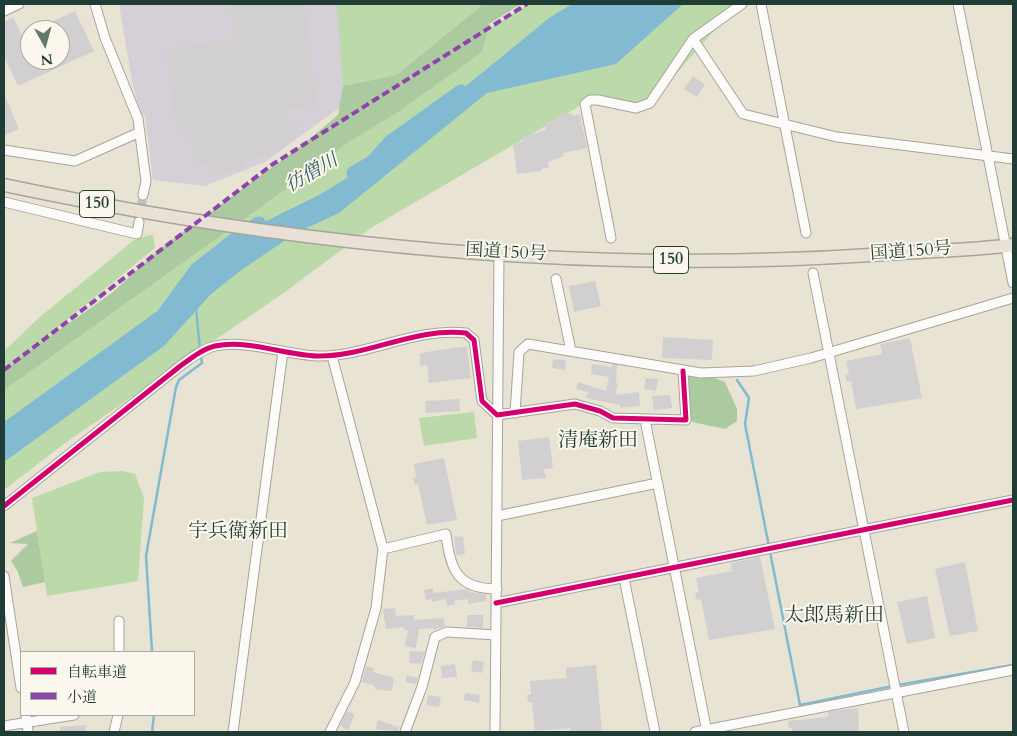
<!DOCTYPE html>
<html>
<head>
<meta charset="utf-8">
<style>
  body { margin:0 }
  #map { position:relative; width:1017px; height:736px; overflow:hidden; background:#e9e3d4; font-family:Cardo,"Noto Serif JP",serif }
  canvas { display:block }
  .frame { position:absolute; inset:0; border:5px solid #1f3d34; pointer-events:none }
  .legend { position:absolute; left:20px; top:651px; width:175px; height:65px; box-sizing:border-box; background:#fbf7ec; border:1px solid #a3ada2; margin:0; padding:6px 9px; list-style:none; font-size:15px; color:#1f3d34 }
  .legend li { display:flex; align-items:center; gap:10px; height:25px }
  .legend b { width:25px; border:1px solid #a3ada2 }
  .north { position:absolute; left:20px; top:20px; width:50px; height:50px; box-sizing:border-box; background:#fbf7ec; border:1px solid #a3ada2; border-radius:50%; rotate:173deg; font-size:14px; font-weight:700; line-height:20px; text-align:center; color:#1f3d34 }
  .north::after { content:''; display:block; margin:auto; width:18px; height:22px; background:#66776c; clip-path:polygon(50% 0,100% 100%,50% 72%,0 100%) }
</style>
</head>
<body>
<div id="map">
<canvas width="1017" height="736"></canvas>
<div class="frame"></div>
<ul class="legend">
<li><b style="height:6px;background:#d6006c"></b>自転車道</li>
<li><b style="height:6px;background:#8e44ad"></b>小道</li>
</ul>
<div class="north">N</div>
</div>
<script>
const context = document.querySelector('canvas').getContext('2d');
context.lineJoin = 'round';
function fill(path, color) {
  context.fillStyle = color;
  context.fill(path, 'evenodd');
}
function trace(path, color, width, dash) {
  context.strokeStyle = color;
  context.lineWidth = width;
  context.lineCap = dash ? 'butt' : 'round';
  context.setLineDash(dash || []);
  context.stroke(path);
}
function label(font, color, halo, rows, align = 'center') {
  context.font = font + ' Cardo,"Noto Serif JP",serif';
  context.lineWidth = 4;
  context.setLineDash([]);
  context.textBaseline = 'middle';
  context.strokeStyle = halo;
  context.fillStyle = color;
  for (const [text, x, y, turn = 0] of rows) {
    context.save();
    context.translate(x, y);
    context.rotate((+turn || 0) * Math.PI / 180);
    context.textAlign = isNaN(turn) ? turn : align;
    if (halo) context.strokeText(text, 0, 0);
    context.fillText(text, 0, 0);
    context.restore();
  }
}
const industrial = new Path2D(`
  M119,4h220l11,96 -85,62 -60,24 -52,-6 -8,-65h-4l-9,-34z`);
const green = new Path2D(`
  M337,4h144v2l-85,69 -53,11z
  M528,4h216l-13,8 -81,91 -67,1 -212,124 -86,64 -220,151 -61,47v-139l37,-35 93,-76 19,-6 2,14 -114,93 57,-37 202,-157z
  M474,412l3,26 -53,8 -5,-28z
  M123,471l12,3 9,24 -6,83 -91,15 -15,-98 68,-26z`);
const forest = new Path2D(`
  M481,4h40l-32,20 -7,28 -87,62 -48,29 -58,44 -285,203v-20l109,-78 47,-43 140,-102 38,-32 5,-29 53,-11 85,-69z
  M683,371l18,2 24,9 12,27v12l-12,8 -33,-7 -7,-22z
  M37,531l8,51 -22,5 -6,-17 -6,-9 17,-17 -18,-1z`);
const water = new Path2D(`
  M572,4h111l-67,60 -129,29 -148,120 -43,20 -56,38 -29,23 -47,52 -160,116v-40l174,-126 70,-66 71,-35 53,-32 177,-145z`);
const stream = new Path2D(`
  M192,276l1,9
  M196,308l4,41
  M737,380l12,18 -4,26 55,281 93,-19
  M152,652l-6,-96 30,-169 3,-7 23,-17 -1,-8
  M898,685l115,-20
  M152,732l2,-17`);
const river = new Path2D(`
  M354,173l18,-10 19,-21 70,-50
  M166,312l31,-42 51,-40 11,-6`);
const building = new Path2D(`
  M229,4h76l12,102 -32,3 2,14 11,-1 1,11 -30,23 -26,3 1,9 -34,4 -1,-9 -15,2 -5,-37 -13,2 -11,-81 69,-9z
  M75,11l19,40 -76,35 -14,-30v-34l9,-5 9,19 8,-4v28h30v-30h-26z
  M693,76l12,9 -8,12 -13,-8z
  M4,94l15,35 -15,7z
  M572,113v3l8,-1 7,33 -24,5 1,3 -16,6 1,5 -8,2v2l-24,3 -4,-30 9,-2v-5l24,-7 -1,-7 13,-4v-4z
  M595,281l6,25 -27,6 -5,-26z
  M663,337l50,3 -1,20 -50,-2z
  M910,338l12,60 -66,11 -5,-28 -4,1 -2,-7 4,-1 -3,-13 36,-7 -2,-10z
  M467,346l4,32 -42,5 -2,-18 -7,1v-13z
  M553,359l13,1 -1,10 -13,-2z
  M592,364l20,3v-3l5,1 -1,18 2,1 -3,11 24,-3 1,14 -20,2v-3l-34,-7 2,-6 -12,-3 2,-7 28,9 3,-14 -18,-3z
  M646,378l12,1 -2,12 -12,-2z
  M670,395l2,13 -18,2 -2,-14z
  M459,399l1,12 -34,2 -1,-12z
  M549,437l4,31 -9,1 2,9 -24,2 -4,-39z
  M444,458l13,62 -30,5 -9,-41 -3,1 -2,-7 3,-1 -2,-13z
  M463,536l2,18 -9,1 -2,-18z
  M760,557l15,72 -66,11 -8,-41 -4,1 -2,-7 4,-1 -3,-14 36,-7 -1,-8z
  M965,562l13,69 -28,5 -15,-67z
  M433,588l1,5 33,-4 3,3 16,2v7l-18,3v-5l-14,2 1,4 -8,1 -1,-7 -14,3v-3l-6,1 -2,-10z
  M927,596l8,42 -28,6 -10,-42z
  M395,608l1,8 18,-1v5l29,-2 2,8 -12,4v-2l-14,1 -3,19 -11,-2 3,-16h-4v-3l-18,2 -3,-20z
  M467,615h16v13l-16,-1z
  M410,651l15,1 -4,12 -12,-1z
  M473,660l11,2 -2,11 -11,-2z
  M455,664l2,13 -15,1 -1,-12z
  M596,665l6,67h-32v-4l-35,3 -3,-29h-4l-1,-7h4l-1,-14 36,-3v-10z
  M366,666l8,2 -1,4 21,6 -2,13 -17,-2v-3l-13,-4z
  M407,675l11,3 -2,6 -11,-2z
  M465,693l15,2 -1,8 -15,-3z
  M428,695l13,2 -2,10 -13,-2z
  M858,708l1,23 -67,1v-4h-3l-1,-7 40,-4v-5z
  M347,711l8,3 -7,16 -8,-4z
  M378,720l21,7 -2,5 -22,-3z
  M86,725v7h-26v-5z`);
const minorTunnel = new Path2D(`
  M139,222l4,-27`);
const minor = new Path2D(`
  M95,4l10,34 33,81 8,62 -3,14
  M761,4l45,229
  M958,4l55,279
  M4,11l15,-7
  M693,39l50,75 94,23 176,22
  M4,150l71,11 65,-29
  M4,202l133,32 2,-12
  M611,238l-26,-134 5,-4h8l38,8 14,-5 43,-64 49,-35
  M813,273l91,459
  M556,279l15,72
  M515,413l4,-61 9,-8 173,29 53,-2 57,-13 202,-60
  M645,420l62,312
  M4,506l175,-139c11,-8 23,-18 36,-21 33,-7 69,9 102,10 51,1 97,-29 149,-23l8,7 8,61 15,14 78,-11 25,7 13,7 73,2 -3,-49
  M497,516l161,-33
  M383,549l63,-15c4,35 11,55 51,55
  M4,576l17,112
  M624,578l31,154
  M496,603l517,-103
  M119,621v31
  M26,715l2,17
  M4,726l70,-11
  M114,732l4,-17
  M233,732l50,-381
  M330,732l25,-50 21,-74 7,-59 -51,-193
  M405,732l17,-45 13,-50 12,-5 49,3
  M495,732l4,-479
  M695,732l318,-62`);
const highway = new Path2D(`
  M4,185c283,60 577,89 867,70 47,-4 95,-4 142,-10`);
const quiet = new Path2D(`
  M4,370l269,-206 254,-160`);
const cycleway = new Path2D(`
  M4,506l175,-139c11,-8 23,-18 36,-21 33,-7 69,9 102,10 51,1 97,-29 149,-23l8,7 8,61 15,14 78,-11 25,7 13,7 73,2 -3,-49
  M496,603l517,-103`);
const shields = [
  [97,204,35],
  [671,260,35]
];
const shieldNames = [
  ["150",97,204],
  ["150",671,260]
];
const streetNames = [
  ["国道150号",911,252,-4],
  ["国道150号",506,253,3]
];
const waterNames = [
  ["彷僧川",312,174,-30]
];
const quarterNames = [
  ["清庵新田",598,441],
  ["宇兵衛新田",238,532],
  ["太郎馬新田",834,616]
];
fill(industrial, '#d5d0d8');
fill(green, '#bcdaa9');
fill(forest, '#acca9f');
fill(water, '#82bad2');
trace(stream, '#82bad2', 2.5);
trace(river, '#82bad2', 15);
fill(building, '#d2cfd1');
trace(minorTunnel, '#c1c2b4', 9, [9, 4.5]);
trace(minor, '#a5a59c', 11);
trace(highway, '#a5a59c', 15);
trace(minor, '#fcfbf9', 9);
trace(highway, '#e9e1d5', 12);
trace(quiet, '#8e44ad', 4, [8, 4]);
trace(cycleway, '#d6006c', 5);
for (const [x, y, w] of shields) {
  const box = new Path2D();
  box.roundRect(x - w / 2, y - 13.5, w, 27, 4);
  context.fillStyle = '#fbf7ec';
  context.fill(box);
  trace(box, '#1f3d34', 1);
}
label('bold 16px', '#1f3d34', null, shieldNames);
label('18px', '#1f3d34', '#fbf7ec', streetNames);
label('italic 19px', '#305d63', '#fbf7ec', waterNames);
label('20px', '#1f3d34', '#fbf7ec', quarterNames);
</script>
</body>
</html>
